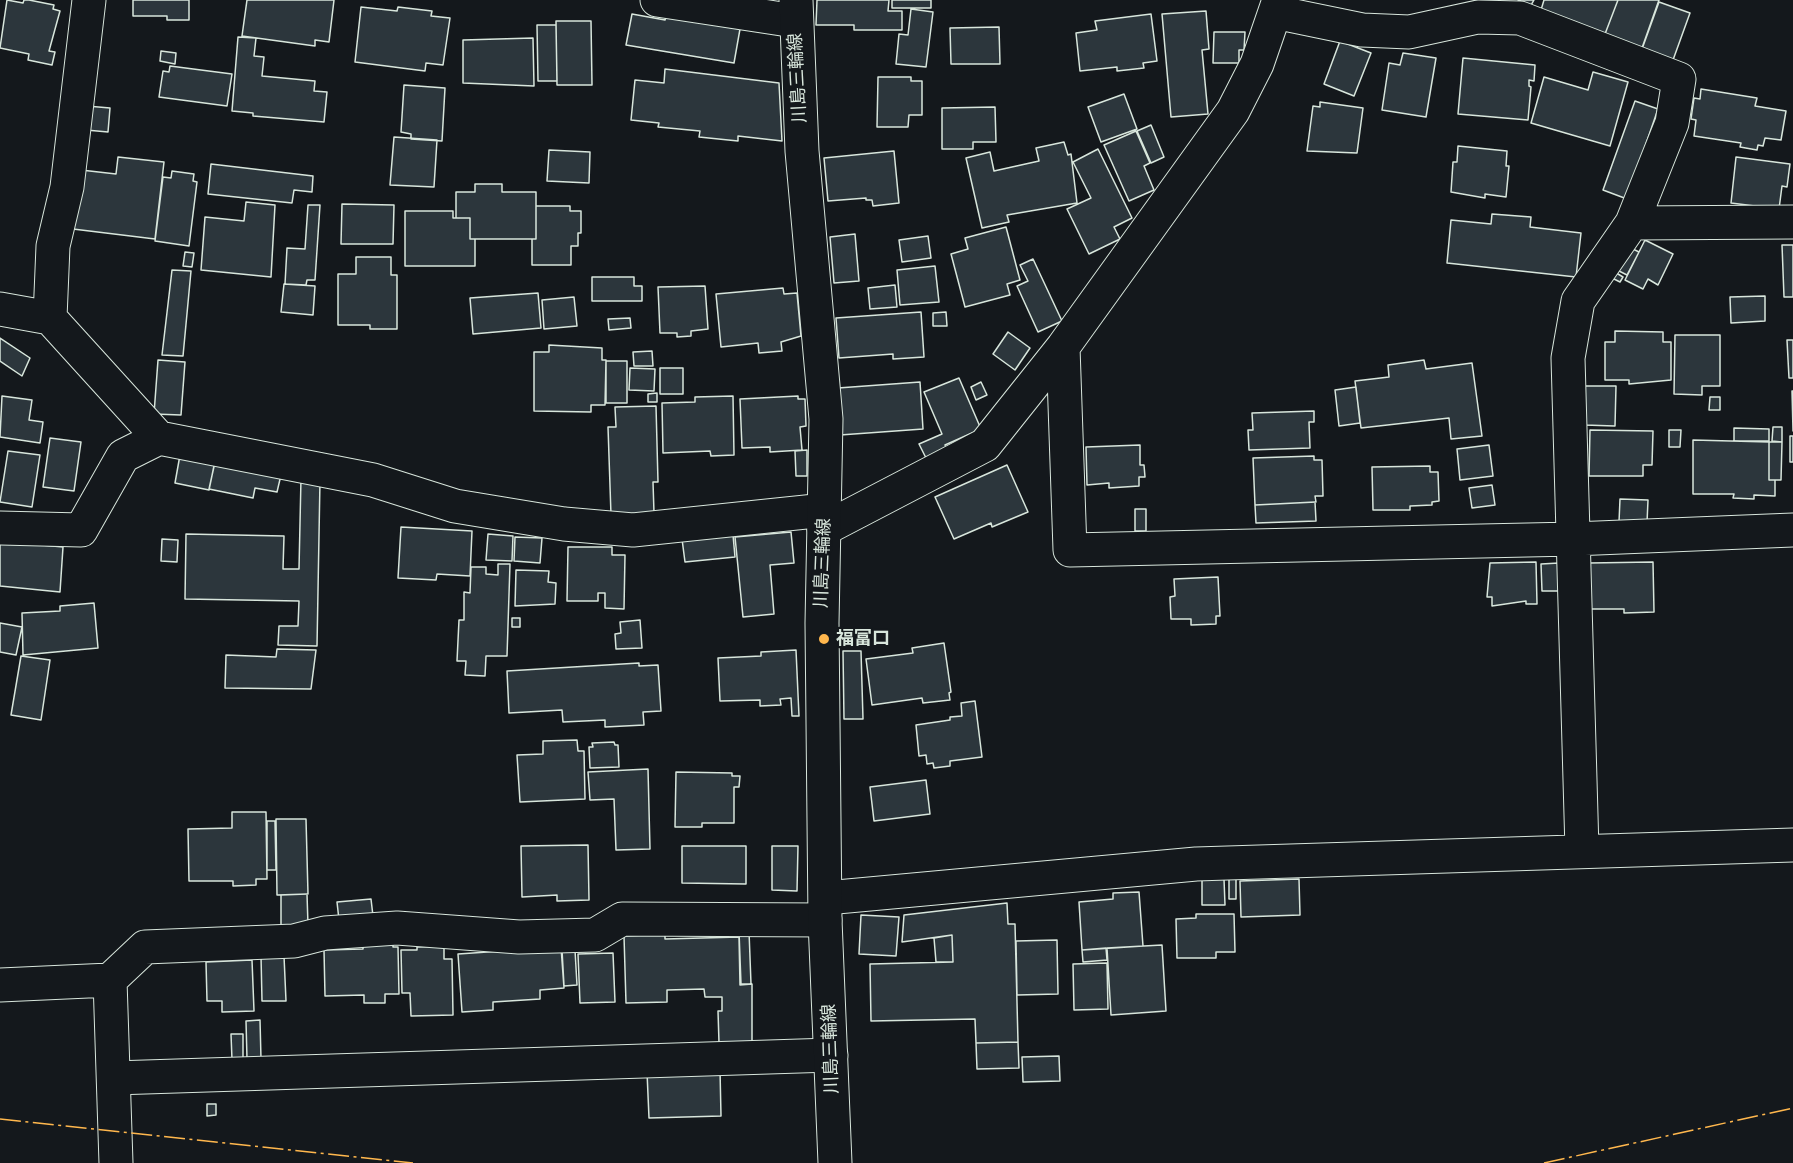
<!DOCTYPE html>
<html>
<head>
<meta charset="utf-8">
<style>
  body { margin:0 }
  canvas { display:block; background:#14181c }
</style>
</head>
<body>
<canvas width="1793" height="1163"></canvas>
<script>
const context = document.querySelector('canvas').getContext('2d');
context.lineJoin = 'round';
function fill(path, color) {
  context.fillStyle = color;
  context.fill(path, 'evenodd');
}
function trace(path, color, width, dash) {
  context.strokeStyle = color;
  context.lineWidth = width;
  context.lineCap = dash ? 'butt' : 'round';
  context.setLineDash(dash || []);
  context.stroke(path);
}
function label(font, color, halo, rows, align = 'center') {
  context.font = font + ' "Fira Sans Condensed","Noto Sans JP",sans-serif';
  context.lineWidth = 4.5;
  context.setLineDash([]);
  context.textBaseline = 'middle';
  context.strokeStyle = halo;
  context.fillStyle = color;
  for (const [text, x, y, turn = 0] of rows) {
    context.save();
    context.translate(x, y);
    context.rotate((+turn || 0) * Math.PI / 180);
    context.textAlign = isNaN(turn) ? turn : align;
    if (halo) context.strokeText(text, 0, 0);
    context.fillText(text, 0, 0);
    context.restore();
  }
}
const building = new Path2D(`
  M7,0l16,3 1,-3h5l25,5 -1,4 7,2 -11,40 6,1 -3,13 -24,-5 1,-6 -29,-6z
  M133,0h56v20h-22v-4h-34z
  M247,0h87l-5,42 -14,-2v6l-73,-10z
  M817,0h72l-1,11h14v19h-48v-5h-38z
  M892,0h39v8h-39z
  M1518,0h16l-4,7z
  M1544,0h74l-13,34 -64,-24z
  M1618,0h41l-17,48 -37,-14z
  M1659,2l31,11 -17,47 -31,-11z
  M361,7l36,4 1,-4 34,4 -1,5 19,2 -7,47 -17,-2 -1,8 -70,-9z
  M911,9l22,3 -7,55 -30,-3 3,-30 9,1z
  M1206,11l3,38 -7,1 6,64 -37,3 -9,-103z
  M632,14l33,6 1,-3 74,12 -6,34 -108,-18z
  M1151,14l6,47 -14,2 1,5 -27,3v-4l-37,4 -4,-38 21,-3 -2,-9z
  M556,21h35l1,64h-35z
  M537,25h19l1,56h-19z
  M999,27l1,37h-49l-1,-36z
  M1214,32h31l-1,18h-5v13h-26z
  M238,37l18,1 -2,18 10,1 -2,19 53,5 -1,10 13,1 -3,30 -71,-6v-3l-21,-2z
  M533,38l1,48 -71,-3v-43z
  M1340,41l31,12 -17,43 -30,-12z
  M161,51l15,2 -1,11 -15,-3z
  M1403,53l33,5 -10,59 -44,-7 7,-47 11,2z
  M1463,58l72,7 -1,16 -5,-1v6l2,1 -3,33 -70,-6z
  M170,66l62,8 -5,32 -68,-9 4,-26 6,1z
  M665,69l114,14 3,58 -44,-5v5l-39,-4 1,-6 -42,-4 1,-4 -28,-3 4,-40 29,3z
  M1593,72l35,10 -18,64 -79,-23 13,-46 44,13z
  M878,77h33v4h11v34h-13l-1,12h-31z
  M404,85l41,3 -3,53 -31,-2v-5l-10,-2z
  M1701,89l56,9 -2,8 31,5 -5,29 -16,-2 -2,8 -5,-1 -1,5 -17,-3 1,-4 -47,-7 2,-16 -5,-1 3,-21 6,1z
  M1124,94l13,35 -36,13 -13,-35z
  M1635,101l23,8 -31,90 -24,-9z
  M1320,102l43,6 -6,45 -50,-2 6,-45 7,1z
  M87,106l23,2 -2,24 -22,-2z
  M995,107l1,35h-23v7h-31v-41z
  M1151,125l13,32 -13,6 -14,-32z
  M1136,131l14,32 -6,3 10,24 -25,11 -25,-56z
  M394,137l43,3 -3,47 -44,-2z
  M1064,142l4,13 3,-1 6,49 -70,12 2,7 -27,6 -16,-70 24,-6 4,19 45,-10 -3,-13z
  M1458,146l49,5 -1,15h3l-3,31 -21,-3v4l-34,-6 2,-30h4z
  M1098,149l34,69 -18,9 6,12 -31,15 -22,-45 24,-11 -18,-36z
  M549,150l41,2 -1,31 -42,-2z
  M894,151l5,52 -26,3 -1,-6h-6v-2l-38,3 -4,-43z
  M118,157l46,5 -9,77 -82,-10 8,-59 35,4z
  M1736,157l54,7 -3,23 -5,-1 -3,23 -48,-6z
  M211,164l102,12 -1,16 -18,-2 -2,13 -84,-9z
  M172,171l22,3 -1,7 4,1 -8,64 -34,-5 8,-64 8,1z
  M475,184h27v8h34v47h-66v-21h-14v-26h19z
  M246,202l29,3 -4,72 -70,-7 4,-53 39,4z
  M342,204l52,1 -1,39h-52z
  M308,205h12l-5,75h-8l-1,5 -21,-1 2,-36 18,1z
  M536,206h34v5h11v22h-3v13h-7v19h-39v-26h4z
  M405,211h48v7h17v21h5v27h-70z
  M1492,214l39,3 -1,10 51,6 -5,44 -129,-14 4,-43 40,4z
  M1006,227l14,53 -13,4 3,11 -45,12 -14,-53 17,-5 -3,-11z
  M855,234l4,47 -25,2 -4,-46z
  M928,236l3,22 -29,4 -3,-22z
  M1645,240l28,14 -15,31 -10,-6 -5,10 -18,-9z
  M1782,245h11v52h-9z
  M1629,247l10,5 -12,23 -10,-5z
  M185,252l9,1 -2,14 -9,-1z
  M356,257h35v18h6v54h-27v-4h-32v-51h18z
  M1033,259l29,62 -24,11 -21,-46 11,-5 -8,-16z
  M935,266l4,36 -39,3 -3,-35z
  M172,270l19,1 -8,85 -21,-1z
  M1613,271l10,6 -3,5 -10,-5z
  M592,277h42v9h8v15h-50z
  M284,284l31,2 -2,29 -32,-3z
  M895,285l2,22 -27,2 -2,-21z
  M705,286l3,43 -17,2v5l-14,1v-4h-17l-2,-46z
  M783,288l1,6 13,-1 4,43 -20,6 1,9 -23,2 -1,-10 -37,4 -5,-53z
  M538,293l3,35 -68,6 -3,-36z
  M1765,296v25l-34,2 -1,-26z
  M574,297l3,29 -33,3 -2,-29z
  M921,312l3,45 -31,2v-5l-54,4 -3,-40z
  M946,312l1,14h-14v-13z
  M630,318l1,10 -22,2 -1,-11z
  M1615,331l48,1v10h8v38l-42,4v-4h-24v-38h10z
  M1008,332l22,16 -15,22 -22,-16z
  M1675,335h45v51h-18v9l-28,-1z
  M0,338l30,20 -8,18 -22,-15z
  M1787,340h6v38h-4z
  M549,345l53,3v12h4l-1,45h-14v7l-57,-1v-59h15z
  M652,351l1,15h-19l-1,-14z
  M158,360l27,2 -4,53 -27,-1z
  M1424,360l2,9 46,-6 10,73 -31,3 -2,-21 -88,10 -6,-47 34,-4 -1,-12z
  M606,361h21v42h-21z
  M630,368l25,1 -1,22 -25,-1z
  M660,368h23v26h-23z
  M959,378l22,51 -36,16 2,4 -21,9 -7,-14 23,-10 -18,-42z
  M920,382l3,47 -83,6 -2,-47z
  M981,382l6,13 -11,5 -5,-13z
  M1585,386h31l-1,40 -31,-1z
  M1356,387l4,36 -21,3 -4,-36z
  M1792,391h1v40z
  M657,393v9h-9v-8z
  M2,396l30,4 -3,20 14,2 -3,21 -40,-6z
  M733,396l1,59 -23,1 -1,-5 -47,2 -1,-50 33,-1v-5z
  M798,396v3h7l1,27 -6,1 2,23 -32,2v-5l-28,1 -2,-49z
  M1710,397h10v13h-11z
  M656,406l2,76h-5l1,31 -43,2 -3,-88h8l-1,-20z
  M1314,411v11h-5l1,26 -61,2 -1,-20h5l-1,-17z
  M1773,427h9v15l-10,-1z
  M1734,428l35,1v12h-35z
  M1590,430l63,1 -1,34h-9v11h-54z
  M1669,430h12l-1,17h-11z
  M1790,436h3v26h-3z
  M50,438l31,4 -7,49 -31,-4z
  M1693,440l76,2v38h6v16l-21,-1v4l-21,-1 1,-4h-41z
  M1769,442h13l-1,38h-12z
  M1140,445v20h4l1,12h-6v9l-30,2v-5l-22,2 -1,-38z
  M1489,445l4,31 -33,4 -3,-31z
  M807,450v26h-11l-1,-25z
  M8,451l32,4 -8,52 -32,-5z
  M180,455l35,6 -6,29 -34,-7z
  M1314,456v4h8l1,36h-8l1,6 -61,3 -2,-47z
  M215,462l66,13 -4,17 -22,-4 -2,10 -44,-9z
  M1007,465l21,47 -36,15 -1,-4 -37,16 -19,-42z
  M1430,466v6h8l1,29 -7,1v3l-22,1v4h-37l-1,-43z
  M301,478l19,2 -3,166 -39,-1 1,-19h19l1,-25 -114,-2 1,-65 98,2 -1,33h16z
  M1492,485l3,20 -23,3 -3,-20z
  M1620,499l28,1 -1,23 -28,-1z
  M1315,502l1,19 -60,2 -1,-18z
  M1135,509h11v22h-11z
  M401,527l71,4 -2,45 -33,-2 -1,6 -38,-2z
  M791,532l3,31 -24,2 4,49 -31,3 -8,-80z
  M488,534l25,2 -1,25 -26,-1z
  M733,535l2,22 -50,5 -3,-23z
  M515,537l27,1 -2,25 -26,-2z
  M162,539l16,1 -1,22 -16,-1z
  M0,541l63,6 -3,45 -60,-6z
  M568,547h44v8h13l-1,54 -19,-1v-15h-7v8h-31z
  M1536,562l1,42h-11v-3l-34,5v-9h-5l3,-34z
  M1653,562l1,50 -30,1v-4h-33l-2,-46z
  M1559,563l1,28h-18l-1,-27z
  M498,564h12l-3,92h-21l-1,20 -20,-1 1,-14h-9l2,-41h5v-28l6,1 1,-26h15v7l12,1z
  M516,570l33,1 -1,11 8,1 -1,21 -40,2z
  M1218,577l2,39h-4v8l-25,1v-6h-20l-1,-22 5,-1 -1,-17z
  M94,603l4,45 -75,7 -1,-42 38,-2v-5z
  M512,618h8v9h-8z
  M640,620l2,28 -26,1 -1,-15 6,-1 -1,-11z
  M0,623l22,4 -6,28 -16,-3z
  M944,643l7,49 -2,1 1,7 -27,3 -1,-5 -50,7 -6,-46 47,-6 -1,-5z
  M277,649l39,1 -5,39 -86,-1 1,-33 50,2z
  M796,650l3,66h-7l-1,-18 -11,1 1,6 -21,1v-6l-40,1 -2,-43 43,-2v-4z
  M843,651h18l2,68h-19z
  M21,656l29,4 -9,60 -30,-5z
  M639,663v3l19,-1 3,46 -18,1 1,13 -39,2v-7l-42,2 -1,-12 -53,3 -2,-42z
  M975,701l7,56 -32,4v5l-16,2 -1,-5 -6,1 -1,-9 -7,1 -3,-31 34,-5v-3l12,-1 -1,-13z
  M577,740l1,11h6l1,48 -65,3 -3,-47 26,-1v-13z
  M614,742l1,3h3l1,22 -29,1 -1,-21h4l-1,-4z
  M648,769l2,80 -34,1 -2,-51 -24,1 -2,-28z
  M676,772l56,1v3h8l-1,11h-5v36h-32v4h-27z
  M926,780l4,34 -56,7 -4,-34z
  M232,812h34l1,67h-11v6l-23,1v-5h-44l-1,-52 44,-1z
  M276,819h30l2,75 -31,1z
  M267,821h8l1,49h-9z
  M588,845l1,55 -32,1v-6l-35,2 -1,-51z
  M682,846h64v38l-64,-1z
  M772,846h26l-1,45 -25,-1z
  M1202,879h22l1,26h-23z
  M1229,879h7v20h-7z
  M1299,879l1,36 -59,2 -1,-36z
  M1139,892l4,54 -61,4 -3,-48 34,-3v-6z
  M307,894l1,31h-27v-30z
  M371,899l2,17 -34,4 -2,-18z
  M1007,903l1,21h7l3,118 -42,1 -1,-24 -104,2 -1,-57 83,-2 -1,-27 -50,7 2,-27z
  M1196,914h38l1,38h-19v6h-39l-1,-39 20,-1z
  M861,915l38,2 -3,39 -37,-2z
  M739,931h10l2,53h-10z
  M665,934v5l74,-2 1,48 12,-1v58l-33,1 -1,-32h4v-14h-17l-1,-8 -37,1v12l-41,1 -2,-67z
  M952,935l1,27h-17l-2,-24z
  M393,940v7h5l1,47h-14v9h-21v-8l-39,1 -1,-46 39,-1v-8z
  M1057,940l1,54 -41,1 -1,-54z
  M1162,945l4,66 -55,4 -4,-67z
  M444,946v13h8l1,56 -42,1 -1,-23h-8l-1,-43h16v-3z
  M561,947l3,41 -24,2v9l-47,3v8l-31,2 -4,-58z
  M1106,948l1,12 -24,2 -1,-12z
  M562,950h13l2,35 -13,1z
  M613,953l2,49 -35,1 -2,-49z
  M261,956h23l2,45h-24z
  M252,960l2,51 -32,1v-11h-15l-1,-39z
  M1107,963l1,46 -34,1 -1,-46z
  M260,1020l1,39h-14l-1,-38z
  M231,1034h12v26h-11z
  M1018,1042l1,26 -42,1 -1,-26z
  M1059,1056l1,25 -37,1 -1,-25z
  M720,1070l1,46 -72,2 -2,-46z
  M207,1104h9v11l-9,1z`);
const minor = new Path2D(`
  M89,0l-22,187 -14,59 -3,72 109,120 214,42 82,26 109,18 69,6 192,-20
  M657,0l138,21
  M1275,12l87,18 47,2 69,-15 42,1 159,61 -7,44 -40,100 -54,78 -10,57 14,492
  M1632,223l161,-1
  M0,309l50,9
  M1063,347l7,203 503,-11 220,-9
  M0,528l81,2 42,-74 36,-18
  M824,529l161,-84 78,-98 170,-236 24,-47 22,-64
  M826,898l370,-34 597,-19
  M110,980l6,183
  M0,985l110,-5 35,-33 149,-6 31,-8 72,-5 122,9 76,-2 27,-16 203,1
  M114,1078l717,-23`);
const major = new Path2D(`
  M796,0l6,151 24,268 -4,204 3,297 10,243`);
const power = new Path2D(`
  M0,1119l413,44
  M1544,1163l249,-55`);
const markers = [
  [824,639,6,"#ffb74d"]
];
const streetNames = [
  ["川島三輪線",798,78,-93],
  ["川島三輪線",823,563,-88],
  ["川島三輪線",831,1049,-92]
];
const poiNames = [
  ["福富口",836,639]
];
fill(building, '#2c363c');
trace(building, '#d8e6dc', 1.5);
trace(minor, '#d8e6dc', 35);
trace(major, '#d8e6dc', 35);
trace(minor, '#14181c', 33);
trace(major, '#14181c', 33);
trace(power, '#ffb74d', 1.5, [21, 4.5, 3, 4.5]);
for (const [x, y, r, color] of markers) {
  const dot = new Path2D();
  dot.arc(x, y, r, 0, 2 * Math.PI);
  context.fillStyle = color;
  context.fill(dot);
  trace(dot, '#14181c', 2);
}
label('18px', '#d8e6dc', '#14181c', streetNames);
label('bold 18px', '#d8e6dc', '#14181c', poiNames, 'left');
</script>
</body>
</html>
